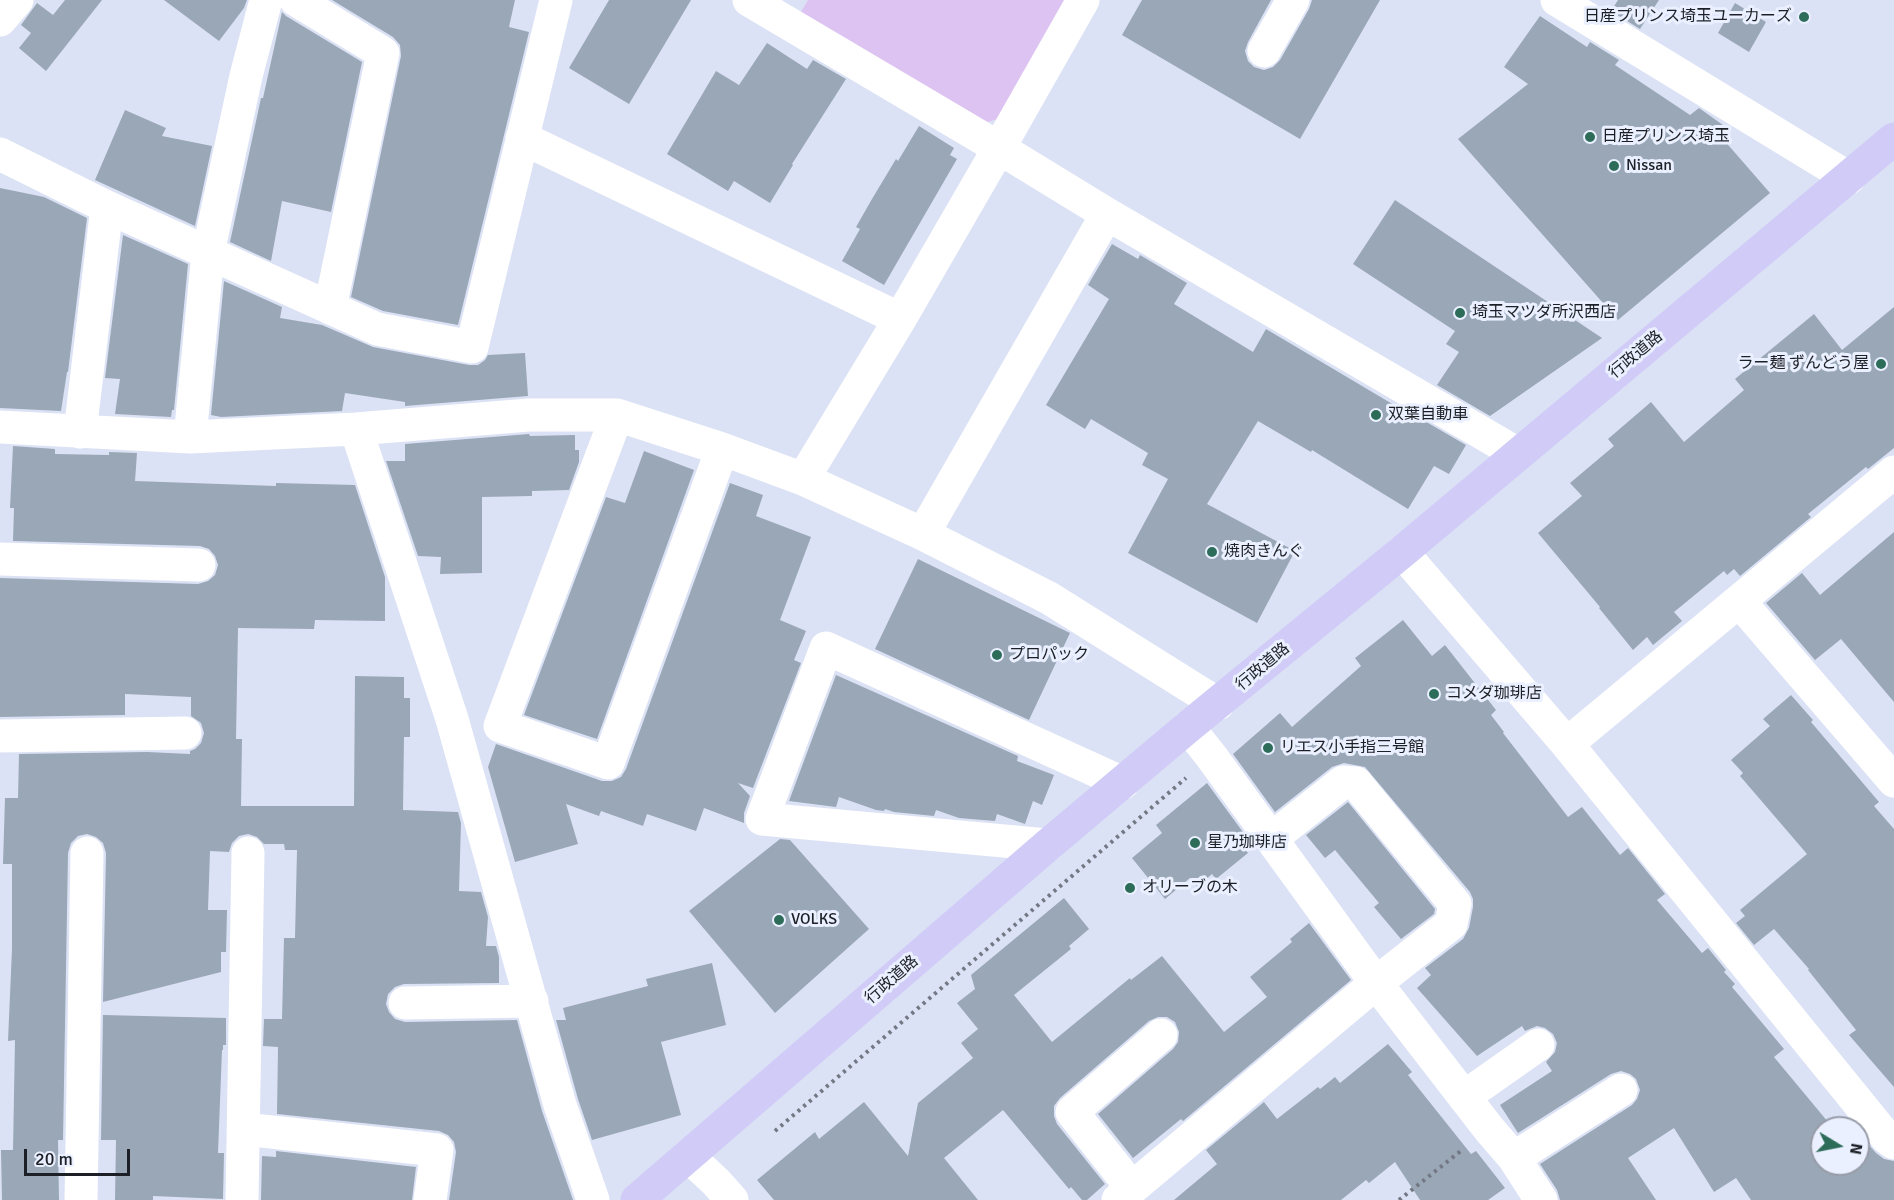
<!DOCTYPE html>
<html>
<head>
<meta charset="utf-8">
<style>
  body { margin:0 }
  #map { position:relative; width:1894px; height:1200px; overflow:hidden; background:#dce2f5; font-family:Signika,sans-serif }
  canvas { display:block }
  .north { position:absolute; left:1810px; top:1116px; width:60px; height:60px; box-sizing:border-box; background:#eaf0ff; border:2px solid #989ca8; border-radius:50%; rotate:100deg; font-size:16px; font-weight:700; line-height:24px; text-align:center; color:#1c1f25 }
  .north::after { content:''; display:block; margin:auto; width:21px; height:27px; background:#2d6c59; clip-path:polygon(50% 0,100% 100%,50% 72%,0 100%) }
  .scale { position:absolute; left:24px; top:1149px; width:106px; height:27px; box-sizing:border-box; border:3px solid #1c1f25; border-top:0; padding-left:8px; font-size:18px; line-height:21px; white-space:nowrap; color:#1c1f25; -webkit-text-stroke:4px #eaf0ff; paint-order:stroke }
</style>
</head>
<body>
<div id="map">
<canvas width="1894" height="1200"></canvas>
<div class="north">N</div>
<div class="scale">20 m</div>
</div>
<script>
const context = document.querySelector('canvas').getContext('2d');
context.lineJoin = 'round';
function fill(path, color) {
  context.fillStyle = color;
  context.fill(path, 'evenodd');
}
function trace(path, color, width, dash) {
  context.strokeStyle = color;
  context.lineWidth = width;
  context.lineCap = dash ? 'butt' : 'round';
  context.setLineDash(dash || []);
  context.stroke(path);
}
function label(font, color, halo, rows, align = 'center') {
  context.font = font + ' Signika,"Noto Sans JP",sans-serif';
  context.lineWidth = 6;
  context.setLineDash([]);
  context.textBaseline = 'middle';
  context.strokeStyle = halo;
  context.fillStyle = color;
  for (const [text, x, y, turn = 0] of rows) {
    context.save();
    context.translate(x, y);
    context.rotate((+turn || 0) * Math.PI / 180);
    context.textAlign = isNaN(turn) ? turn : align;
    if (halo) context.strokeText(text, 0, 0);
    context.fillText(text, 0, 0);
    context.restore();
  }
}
const green = new Path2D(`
  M808,0h260l-67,118 -17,5 -183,-111z`);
const building = new Path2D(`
  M65,0h37l-56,71 -27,-23 12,-15 -10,-8 16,-22 16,12z
  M164,0h83l-3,8 -25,33z
  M332,0h183l-6,27 20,5 -71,293 -75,-14 -32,-14 50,-241 -1,-11 -7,-8z
  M609,0h82l-62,104 -60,-36z
  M1142,0h129l-23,42 -3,9 3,10 6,6 10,3 9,-3 7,-7 29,-51 3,-9h68l-80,139 -178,-104z
  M1618,0h41l-19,29 -29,-18z
  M1735,3l31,19 -17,30 -31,-19z
  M282,12l4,4 76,46 -31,150 -49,-11 -11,60 -41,-19 31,-144h2z
  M1540,16l47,31 3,-5 29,18 -4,5 75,50 9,-7 31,22 -7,9 47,54 -152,127 -160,-181 70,-55 -24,-17z
  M767,43l40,26 6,-9 33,19 -54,85 1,1 -23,38 -36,-22 -6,10 -61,-37 49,-83 23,14z
  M125,110l41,18 -4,8 50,10 -17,80 -100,-46z
  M919,126l35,22 -4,7 7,4 -73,126 -42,-24 18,-32 -4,-2 16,-28 24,-40 2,2z
  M0,188l44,9 43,21 -19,154h-1l-6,39 -61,-3z
  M1395,200l207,138 -112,78 -53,-31 22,-33 -13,-8 9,-13 -102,-67z
  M123,235l65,29 -14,146h-2l-1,7 -56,-3 5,-35 -15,-1z
  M1112,244l26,15 2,-4 47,28 -13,21 79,48 13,-23 150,89v-2l50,29 -17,29 -15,-8 -26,43 -96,-59 -1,2 -53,-31 -51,83 88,47 -38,72 -129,-70 40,-74 -26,-14 6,-12 -57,-34 -6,10 -39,-24 63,-106 -21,-14z
  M224,281l58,26 -2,11 42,7 51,22 96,18h9l7,-5 3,-5 37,-2 3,43 -123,10v-4l-60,-9 -3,18 -121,6 -10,-2z
  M1894,307v141l-26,21 -2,-2 -58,47 3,3 -71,59 -6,-7 -7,6 -3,-4 -50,41 8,9 -29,24 -6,-8 -14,13 -34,-42 1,-1 -62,-74 44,-37 -12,-13 44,-37 -6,-7 43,-37 33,40 60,-52 -9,-11 79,-65 28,36z
  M529,434l1,2 45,-1v15h4v12l-10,28 -37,1v5l-50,1v76l-42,1 1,-17 -23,-1 -32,-95h19v-17z
  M13,446l42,3v5l54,1v-3l28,1 -2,28 141,5v-3l79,2 30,92v44l-70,-1 -1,9 -76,-1 -2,111h6l-1,67h113l1,-130 49,1v21h6v39h-6l-1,73 55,2 3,11 -2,68 22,1 7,25 -2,29h10l3,11v26l-95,1 -9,3 -7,7 -2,10 3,8 6,7 10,3 112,-2 25,91 31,89h-124l7,-48 -2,-10 -6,-7 -9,-4 -162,-17 1,-67 -15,-1 1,-27h18l2,-81h11l2,-88h-12l-1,-6h-20l-7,-7 -9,-3 -9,2 -7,7 -3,9 -19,-1 -2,59h19l-1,42h-5v20l-118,30 3,-149 -3,-10 -7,-6 -9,-3 -9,2 -7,7 -3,10 -5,287h-5l1,60h-57l-1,-50h12l2,-110 -7,1 4,-92v-85h-9l2,-66h13l1,-44 128,-2 43,2v-3l5,-2 6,-6 3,-10 -3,-10 -10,-7v-19l-66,-3v21l-125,2v-139l198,6 10,-3 7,-6 3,-10 -3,-9 -6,-7 -9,-3 -187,-5 1,-33h-4z
  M644,451l50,19 -97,269 -73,-24 82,-218 19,6z
  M730,483l33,12 -7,21 55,21 -31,83 26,11 -12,29 7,3 -48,125 -15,-5 12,13 -6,17v10l-40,-15 -8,23 -49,-17 -4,12 -42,-15 -2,5 -33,-12 12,40 -63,18 -27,-95 8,-23 106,37h10l9,-4 5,-8z
  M1894,532v170l-53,-63 -26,21 -49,-57 36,-30 18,22z
  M918,559l152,74 -41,87 -154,-71z
  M1403,620l29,36 13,-11 51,65 -5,5 13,17 -1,1 65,84 14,-10 38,48 8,-7 37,46 -8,6 45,53 6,-5 18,22 -2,2 11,12 -3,3 52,62 -10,8 59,71h-11v36h36v-25l3,-3 15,17 8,6 10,2v39h-143l-15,-22 -22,14 -40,-64 -46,30 28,42h-96l-3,-10 -17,-26 92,-59 5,-6 3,-9 -4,-11 -6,-5 -9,-3 -10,3 -93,59 -18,-28 52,-34 -6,-9 9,-10 2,-9 -4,-9 -8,-6 -8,-2 -12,5 -3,-5 -45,30 -60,-68 14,-13 -6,-7 38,-29 6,-11 4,-21v-8l-3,-7 -105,-125 -21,-4 -12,4 -57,45 -42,-58 47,-41 12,14 69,-61 -6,-8z
  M836,675l182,81 -1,5 37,14 -12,30 -9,-4 -8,23 -28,-10 -2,7 -36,-3 -23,-8 -2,6 -40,-4 -9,-3 -1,2 -8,-1 -37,-13 -3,10 -47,-6z
  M1791,695l22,25 -2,2 68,80 -5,4 20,23v258l-45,-52 7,-5 -48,-60 1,-1 -35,-40 -20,16 -18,-22 9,-7 -5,-6 67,-56 -67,-78 3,-3 -12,-13 39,-34 -7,-7z
  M1207,783l41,56 -7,6 7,8 -32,26 -4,-5 -15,13 -7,-9 -25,21 -33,-41 30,-25 -6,-8z
  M1348,802l87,107 -1,5 -33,25 -27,-32 5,-4 -44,-53 -10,8 -19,-23z
  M780,839l10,1 79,89 -94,84 -86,-102z
  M1064,898l25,31 -20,17 2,3 -57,46 38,47 78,-64 1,2 31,-24 62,76 43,-35 -17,-20 42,-35 -2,-3 19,-16 42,57 -168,141 -2,-2 -48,39 -35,-44 75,-65 5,-7 1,-10 -4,-10 -8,-5h-9l-9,4 -89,77 -6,8v10l3,8 48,60 -18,16h-5l-11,-13 -2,2 -66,-79 -59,48 34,42h-204l-17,-20 58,-48 4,7 45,-37 44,54 10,-53 55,-45 -12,-15 17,-14 -21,-26 18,-14 -4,-14z
  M712,963l14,62 -65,17 20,73 -89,25 -14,-41 -22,-79h10l-3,-12 85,-22 -2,-7z
  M103,1015l123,3v27h-3v5h-1l-4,103h6l-1,46 -70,-3v4h-38l1,-60h-15z
  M1388,1044l24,28 -4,3 63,79 5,-3 29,37 -17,12h-68l-25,-38 -26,21 -3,-3 -25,20h-167l43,-36 -11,-14 58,-48 13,17 41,-32 2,2 15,-12 5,6z
  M276,1151l140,16 -4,33h-151l1,-44 14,1z`);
const path = new Path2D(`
  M775,1131l411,-353
  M1399,1200l63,-50`);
const street = new Path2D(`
  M296,0l87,53 -53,255
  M749,0l250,148 -99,171 -97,160
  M1083,0l-84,148 108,66 411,240
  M1557,0l292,178
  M0,20l17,-20
  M1264,51l29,-51
  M522,138l378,181
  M0,154l107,53 270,122 95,18 84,-347
  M617,415l-117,311 108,37 114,-314
  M0,427l190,10 166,-8 173,-14h88l105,34 81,30 120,55 126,64 169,106
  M356,429l96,290 108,386 33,95
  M80,432l27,-225
  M190,437l18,-184 38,-177 20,-76
  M923,534l184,-320
  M1402,552l165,192 320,394 7,5
  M0,559l199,6
  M1739,601l155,180
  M1188,727l23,29 165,227 113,146 25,29 27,42
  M0,736l185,-3
  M1567,744l327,-272
  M1048,845l-286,-26 64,-171 297,135
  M405,1003l127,-2
  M1464,1097l74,-52
  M244,1129l193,21 -7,50
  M688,1156l28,26 16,18
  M1514,1158l107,-68
  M1132,1188l-60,-76 89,-77
  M81,1200l6,-347
  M242,1200l6,-347
  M1118,1200l258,-217 75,-59 4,-20 -99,-121 -13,-1 -72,57`);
const highway = new Path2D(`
  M637,1200l411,-355 140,-118 214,-175 492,-413`);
const markers = [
  [1804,17,6,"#2d6c59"],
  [1590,137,6,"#2d6c59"],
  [1614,166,6,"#2d6c59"],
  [1460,313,6,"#2d6c59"],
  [1881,364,6,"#2d6c59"],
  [1376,415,6,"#2d6c59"],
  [1212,552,6,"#2d6c59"],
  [997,655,6,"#2d6c59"],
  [1434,694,6,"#2d6c59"],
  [1268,748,6,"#2d6c59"],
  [1195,843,6,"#2d6c59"],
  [1130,888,6,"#2d6c59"],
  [779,920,6,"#2d6c59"]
];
const poiNames = [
  ["日産プリンス埼玉ユーカーズ",1792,17,"right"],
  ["日産プリンス埼玉",1602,137],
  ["Nissan",1626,166],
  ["埼玉マツダ所沢西店",1472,313],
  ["ラー麺 ずんどう屋",1869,364,"right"],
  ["双葉自動車",1388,415],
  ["焼肉きんぐ",1224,552],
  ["プロパック",1009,655],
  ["コメダ珈琲店",1446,694],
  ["リエス小手指三号館",1280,748],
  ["星乃珈琲店",1207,843],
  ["オリーブの木",1142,888],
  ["VOLKS",791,920]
];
const streetNames = [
  ["行政道路",1636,355,-40],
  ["行政道路",1263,667,-40],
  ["行政道路",892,980,-41]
];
fill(green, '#ddc3f1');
fill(building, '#99a7b6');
trace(path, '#737884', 4, [3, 4.5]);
trace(street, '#fff', 33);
trace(highway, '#d0cbf7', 33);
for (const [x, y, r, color] of markers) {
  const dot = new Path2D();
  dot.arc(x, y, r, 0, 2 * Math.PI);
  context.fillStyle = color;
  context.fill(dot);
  trace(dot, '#eaf0ff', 2);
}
label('16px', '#1c1f25', '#eaf0ff', poiNames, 'left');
label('16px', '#1c1f25', '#eaf0ff', streetNames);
</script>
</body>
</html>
